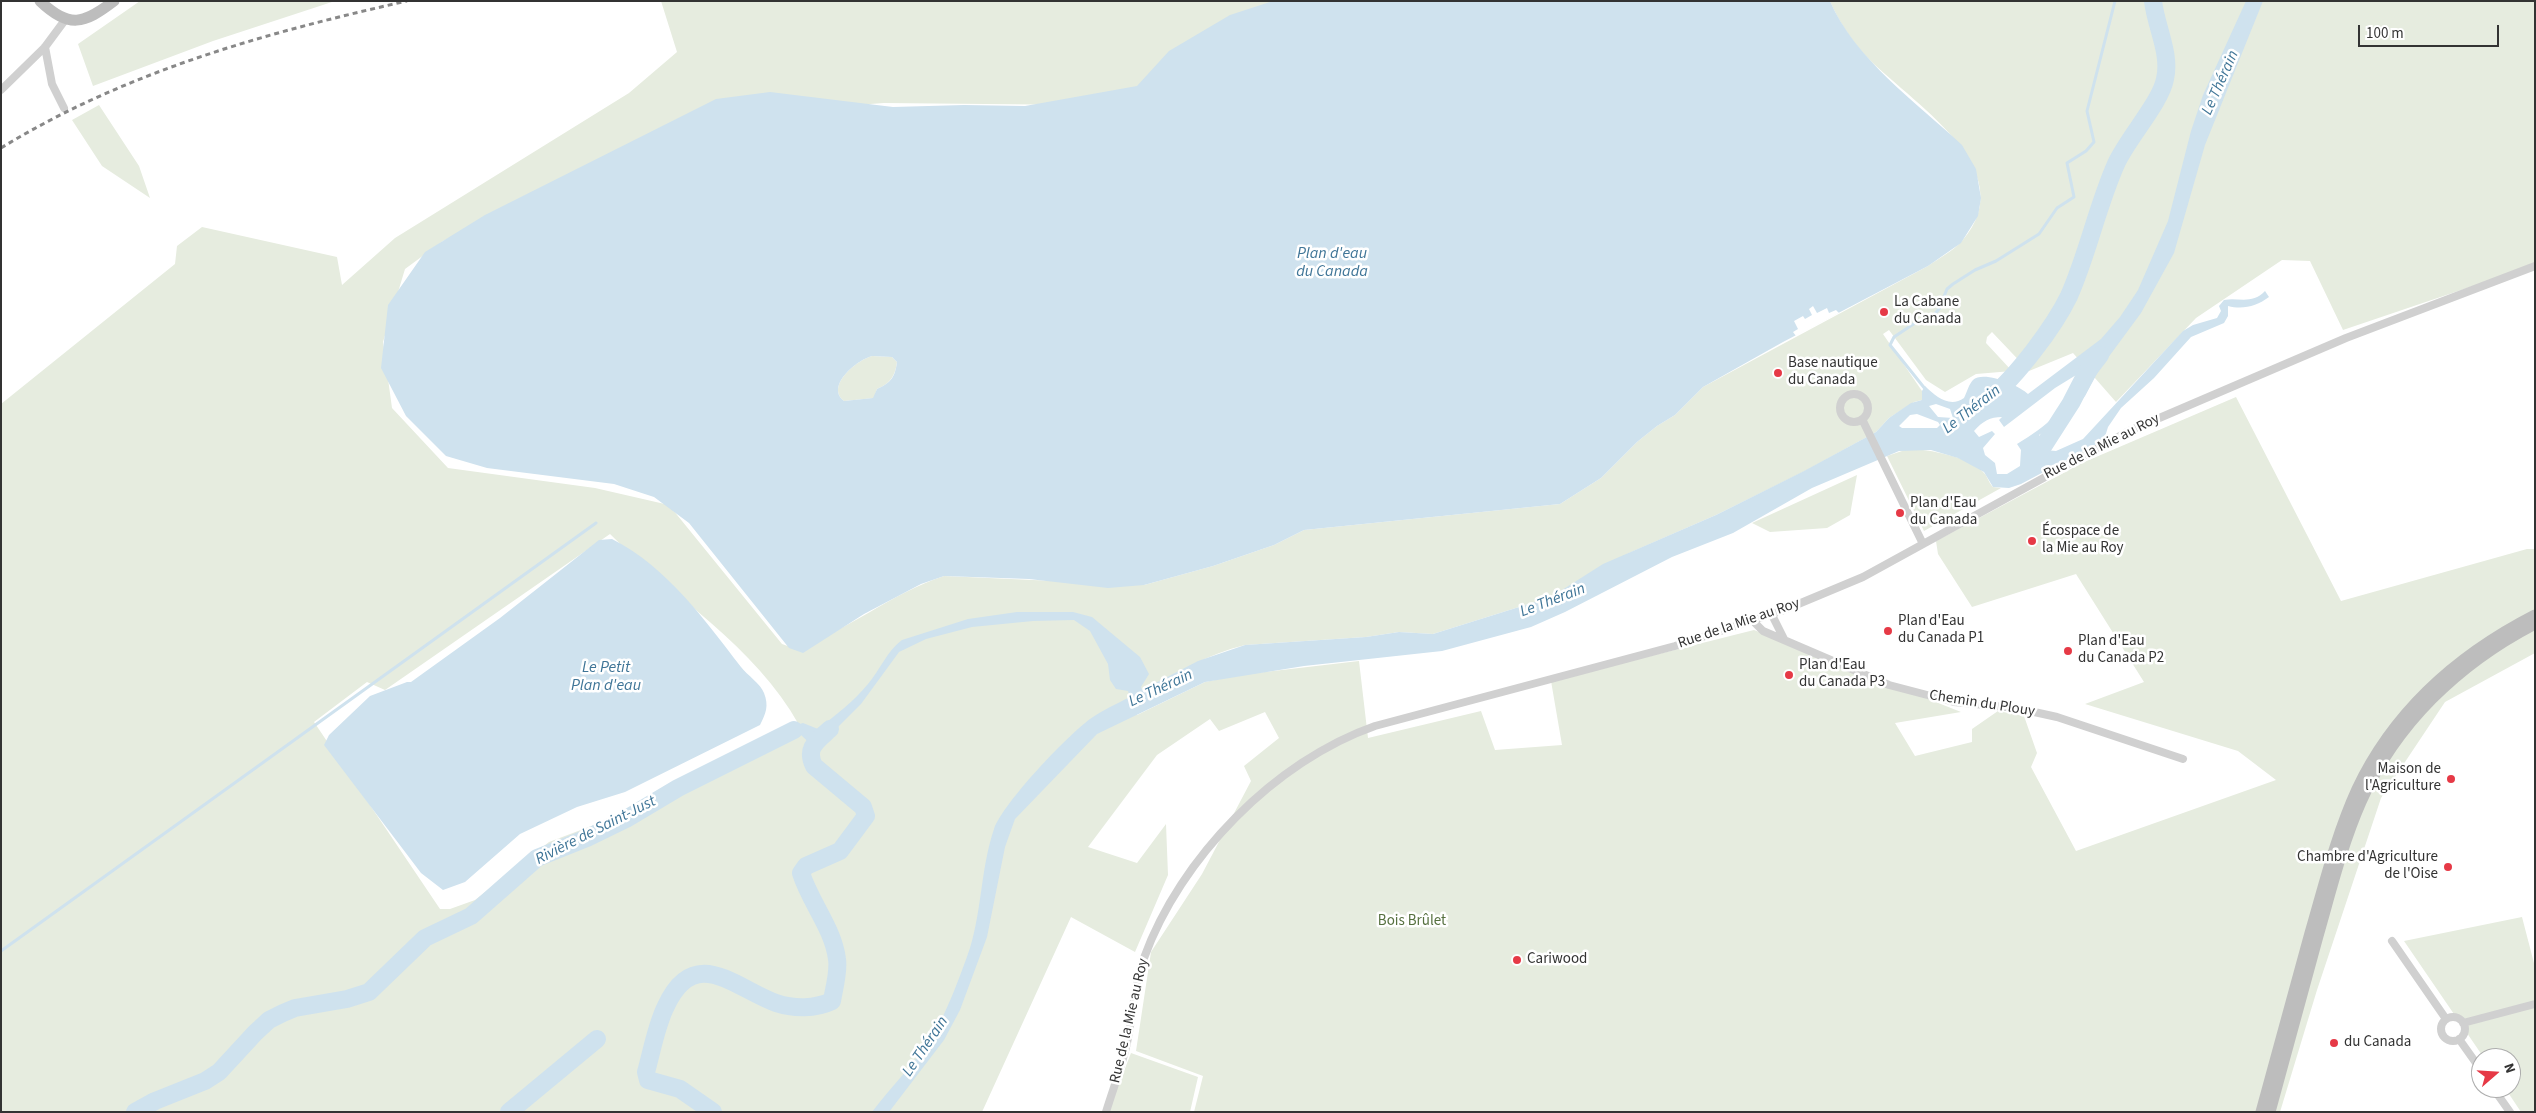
<!DOCTYPE html>
<html>
<head>
<meta charset="utf-8">
<style>
  body { margin:0 }
  #map { position:relative; width:2536px; height:1113px; overflow:hidden; background:#fff; font-family:"Source Sans 3",sans-serif }
  canvas { display:block }
  .frame { position:absolute; inset:0; border:2px solid #333; pointer-events:none }
  .north { position:absolute; left:2471px; top:1048px; width:50px; height:50px; box-sizing:border-box; background:#fff; border:1px solid #adadad; border-radius:50%; rotate:71deg; font-size:14px; font-weight:700; line-height:20px; text-align:center; color:#333 }
  .north::after { content:''; display:block; margin:auto; width:18px; height:22px; background:#e63946; clip-path:polygon(50% 0,100% 100%,50% 72%,0 100%) }
  .scale { position:absolute; left:2358px; top:25px; width:141px; height:22px; box-sizing:border-box; border:2px solid #333; border-top:0; padding-left:6px; font-size:15px; line-height:18px; white-space:nowrap; color:#333; -webkit-text-stroke:4px #fff; paint-order:stroke }
</style>
</head>
<body>
<div id="map">
<canvas width="2536" height="1113"></canvas>
<div class="frame"></div>
<div class="north">N</div>
<div class="scale">100 m</div>
</div>
<script>
const context = document.querySelector('canvas').getContext('2d');
context.lineJoin = 'round';
function fill(path, color) {
  context.fillStyle = color;
  context.fill(path, 'evenodd');
}
function trace(path, color, width, dash) {
  context.strokeStyle = color;
  context.lineWidth = width;
  context.lineCap = dash ? 'butt' : 'round';
  context.setLineDash(dash || []);
  context.stroke(path);
}
function label(font, color, halo, rows, align = 'center') {
  context.font = font + ' "Source Sans 3",sans-serif';
  context.lineWidth = 5;
  context.setLineDash([]);
  context.textBaseline = 'middle';
  context.strokeStyle = halo;
  context.fillStyle = color;
  for (const [text, x, y, turn = 0] of rows) {
    context.save();
    context.translate(x, y);
    context.rotate((+turn || 0) * Math.PI / 180);
    context.textAlign = isNaN(turn) ? turn : align;
    if (halo) context.strokeText(text, 0, 0);
    context.fillText(text, 0, 0);
    context.restore();
  }
}
const green = new Path2D(`
  M140,1h195l-122,40 -120,45 -15,-42z
  M661,1h618l-144,88 -48,16 -203,-2 -166,12 -37,12 -238,114 -38,28 -22,73 9,66 56,60 147,20 74,17 113,139 14,5c53,-19 94,-55 148,-73l200,9 69,-19 61,-21 30,-15 256,-26 41,-26 36,-36 20,-16 18,-11 28,-28 225,-121c11,-8 25,-15 34,-25 64,-72 -54,-140 -97,-186 -14,-15 -27,-35 -35,-54h705v264l-192,65 -33,-69 -28,-1 -86,58 -80,84 -43,-49 -44,18 -37,-39 -5,5 -1,6 26,28 -36,3 -31,18 -19,-12 -37,-50 -6,4 39,57v9l-8,2 -25,16 -13,14 -71,39 -89,44 -87,38 -78,44 -118,37 -34,-2 -33,5 -121,8c-37,9 -69,28 -103,46l-5,24 68,-33 34,-7 120,-14 9,77 113,-27 14,39 67,-5 -11,-64 203,-51 207,82 -66,11 20,33 57,-14v-13l26,-18 26,5 13,37 -6,14 45,84 200,-71 -38,-29 -153,-47 59,-22 -68,-108 -104,33 -34,-53 -2,-13 146,-78 154,-66 105,204 186,-52h8v104l-90,49 -64,96 -64,192 -37,122h-1086l9,-36 -67,-25 15,-99 51,-78 49,-93 -7,-15 35,-28 -14,-26 -46,19 -9,-12 -53,36 -69,92 49,16 29,-39 2,51 -33,77 -64,-35 -89,195h-981v-708l174,-140 2,-18 25,-19 135,30 5,28 53,-47 234,-145 48,-41zM610,534c63,64 145,111 189,191l-205,100 -45,17 -74,58 -25,9h-10l-126,-187 53,-40 18,8z
  M99,105l40,61 11,32 -48,-32 -30,-46z
  M872,356l20,1 5,5c-2,14 -6,21 -20,27l-3,9 -30,3c-19,-15 13,-41 28,-45z
  M1908,449c20,0 64,8 77,25 3,4 4,9 8,13l8,1 -77,43 -37,-75z
  M1857,475l-7,40 -23,13 -57,4 -18,-9z
  M2522,917l13,50v145h-14l-16,-24h6v-30h-27l-80,-117z
  M1131,1053l67,24 -8,35h-82z`);
const water = new Path2D(`
  M1273,1h557c24,57 87,102 132,144l14,24 5,29 -3,18 -17,27 -33,23 -145,76 -80,45 -28,28 -18,11 -20,16 -36,36 -41,26 -256,26 -30,15 -61,21 -69,19 -36,3 -79,-9 -85,-3 -23,8 -57,30 -61,39 -14,-5 -100,-125 -35,-26 -40,-13 -127,-16 -41,-12 -40,-40 -25,-48 7,-63 37,-53 60,-37 231,-116 54,-7 123,15 71,-2 61,1 112,-20 32,-35 61,-36zM872,356l20,1 5,5c-2,15 -6,21 -20,27l-4,9 -29,3c-19,-15 13,-41 28,-45z
  M2246,1h17l-58,144 -31,108 -33,60 -42,57 -14,26 -22,23 -24,16 5,15 12,1 27,-12 100,-108 10,-6 24,-7 4,-7 -2,-5 5,-6c14,-3 28,5 41,-9l4,6c-12,9 -26,13 -41,9v10l-4,7 -33,14 -37,41 -33,30 -13,19 -4,13 -83,44 -12,4 -16,-1 -9,-15 -26,-14 -27,-8 -32,1 -87,37 -79,45 -61,24 -107,55 -34,15 -89,24 -138,15 -99,16 -108,52 -82,85 -10,28 -18,90 -27,73 -16,30 -55,72h-17c19,-25 42,-48 59,-74 15,-23 30,-64 39,-90 12,-39 11,-81 24,-119 10,-27 72,-92 96,-110 13,-9 26,-15 40,-22l-2,-6 -12,-2 -6,-9 -2,-16 -18,-33 -16,-11 -41,1 -61,6 -46,12 -27,13 -38,52 -45,45 -15,-14h-9l-18,9 -3,-6 16,-10 16,-5 15,6c18,-14 35,-27 50,-45 12,-14 19,-33 34,-44l66,-21 49,-7h56l19,5 48,40 9,17 -8,13 1,3 56,-29 47,-16 121,-8 33,-5 34,2 118,-37 52,-33 113,-49 88,-44 72,-39 13,-14 22,-15 11,-3v-9l3,-5c11,11 25,22 39,12 3,-6 5,-14 9,-18 10,-10 46,5 55,14l73,-55 19,-22 18,-27 30,-69 23,-90 12,-36zM2081,372l5,3c-14,31 -41,52 -69,69l4,6 -1,16 -13,8h-10l-2,-11 -10,-8 -2,-7 12,-14 -3,-3 -13,6 -5,-6c9,-10 16,-14 28,-14l-3,3 5,7 51,-39zM1936,404l14,5 3,9 -15,-1 -9,-11zM1917,414l21,8 2,3 -3,3h-35l-3,-2 11,-11z
  M612,539c55,28 92,80 129,128 6,8 20,17 23,26 5,13 2,20 -4,32l-135,67 -48,15 -57,27 -55,48 -22,8 -22,-17 -97,-128 5,-10 41,-39 37,-14h4l89,-64 99,-78z`);
const pier = new Path2D(`
  M1813,306l4,7 10,-5 2,5 7,-3 3,3 -43,23 -3,-4 5,-3 -4,-8 9,-5 2,3 7,-4 -3,-6z`);
const stream = new Path2D(`
  M1926,390l-36,-45 4,-8 24,-16 14,-4 7,-8 8,-20 6,-5 22,-14 21,-9 43,-27 18,-26 17,-11 -7,-34 19,-12 8,-9 -7,-31 28,-110
  M1,951l595,-428`);
const river = new Path2D(`
  M1990,398c27,-22 64,-71 79,-102 19,-43 28,-89 47,-132 11,-25 45,-62 49,-85 6,-25 -9,-52 -12,-78
  M2037,456l34,-53 16,-31 13,-17
  M135,1112l20,-11 50,-20 14,-9 36,-39 14,-13 14,-7 12,-5 52,-9 22,-7 56,-54 46,-22 66,-58 50,-20 39,-19 52,-31 116,-58
  M509,1112l88,-73
  M713,1112l-33,-23 -32,-9 -2,-8c6,-21 10,-46 20,-66 29,-63 70,-17 110,-3 18,6 39,6 56,-2 2,-13 7,-29 5,-42 -4,-31 -27,-57 -36,-86l5,-7 34,-15 26,-35 -3,-9 -49,-41c-9,-18 3,-25 16,-37`);
const street = new Path2D(`
  M45,47l7,37 12,24
  M1,90l44,-43 20,-27
  M1840 408a14 14 0 1 1 28 0a14 14 0 1 1-28 0Z
  M1862,419l61,125
  M1772,615l12,24
  M1754,622l9,9 126,54 65,17 62,6 41,9 126,42
  M2392,941l54,78
  M2441 1029a12 12 0 1 1 24 0a12 12 0 1 1-24 0Z
  M2463,1023l72,-19
  M2459,1039l22,31
  M2493,1088l17,24
  M1106,1112c7,-23 16,-46 21,-69 6,-28 7,-58 17,-85 36,-100 131,-197 231,-232l300,-80 109,-36 79,-33 266,-146 217,-93 189,-72`);
const secondary = new Path2D(`
  M40,1c29,28 44,23 74,0
  M2261,1112c16,-60 33,-119 49,-179 14,-48 26,-98 47,-144 37,-78 102,-135 178,-174
  M2270,1112c16,-59 32,-117 48,-176 13,-45 24,-91 43,-134 35,-78 97,-138 174,-178`);
const rail = new Path2D(`
  M1,148c126,-77 264,-115 406,-147`);
const markers = [
  [1884,312,5,"#e63946"],
  [1778,373,5,"#e63946"],
  [1900,513,5,"#e63946"],
  [2032,541,5,"#e63946"],
  [1888,631,5,"#e63946"],
  [2068,651,5,"#e63946"],
  [1789,675,5,"#e63946"],
  [2451,779,5,"#e63946"],
  [2448,867,5,"#e63946"],
  [1517,960,5,"#e63946"],
  [2334,1043,5,"#e63946"]
];
const poiNames = [
  ["La Cabane",1894,303],
  ["du Canada",1894,320],
  ["Base nautique",1788,364],
  ["du Canada",1788,381],
  ["Plan d'Eau",1910,504],
  ["du Canada",1910,521],
  ["Écospace de",2042,532],
  ["la Mie au Roy",2042,549],
  ["Plan d'Eau",1898,622],
  ["du Canada P1",1898,639],
  ["Plan d'Eau",2078,642],
  ["du Canada P2",2078,659],
  ["Plan d'Eau",1799,666],
  ["du Canada P3",1799,683],
  ["Maison de",2441,770,"right"],
  ["l'Agriculture",2441,787,"right"],
  ["Chambre d'Agriculture",2438,858,"right"],
  ["de l'Oise",2438,875,"right"],
  ["Cariwood",1527,960],
  ["du Canada",2344,1043]
];
const streetNames = [
  ["Rue de la Mie au Roy",2102,447,-27],
  ["Rue de la Mie au Roy",1739,624,-19],
  ["Chemin du Plouy",1982,704,9],
  ["Rue de la Mie au Roy",1130,1021,-77]
];
const parkNames = [
  ["Bois Brûlet",1412,922]
];
const waterNames = [
  ["Le Thérain",2221,83,-66],
  ["Plan d'eau",1332,254],
  ["du Canada",1332,272],
  ["Le Thérain",1972,410,-38],
  ["Le Thérain",1553,601,-21],
  ["Le Petit",606,668],
  ["Plan d'eau",606,686],
  ["Le Thérain",1161,689,-25],
  ["Rivière de Saint-Just",596,831,-27],
  ["Le Thérain",926,1047,-56]
];
fill(green, '#e6ecdf');
fill(water, '#cfe2ee');
fill(pier, '#fff');
trace(stream, '#cfe2ee', 3);
trace(river, '#cfe2ee', 18);
trace(street, '#d0d0d0', 8);
trace(secondary, '#bdbdbd', 11);
trace(rail, '#888', 3, [5, 4]);
for (const [x, y, r, color] of markers) {
  const dot = new Path2D();
  dot.arc(x, y, r, 0, 2 * Math.PI);
  context.fillStyle = color;
  context.fill(dot);
  trace(dot, '#fff', 2);
}
label('15px', '#333', '#fff', poiNames, 'left');
label('15px', '#333', '#fff', streetNames);
label('15px', '#56703f', '#fff', parkNames);
label('italic 16px', '#3f7597', '#fff', waterNames);
</script>
</body>
</html>
